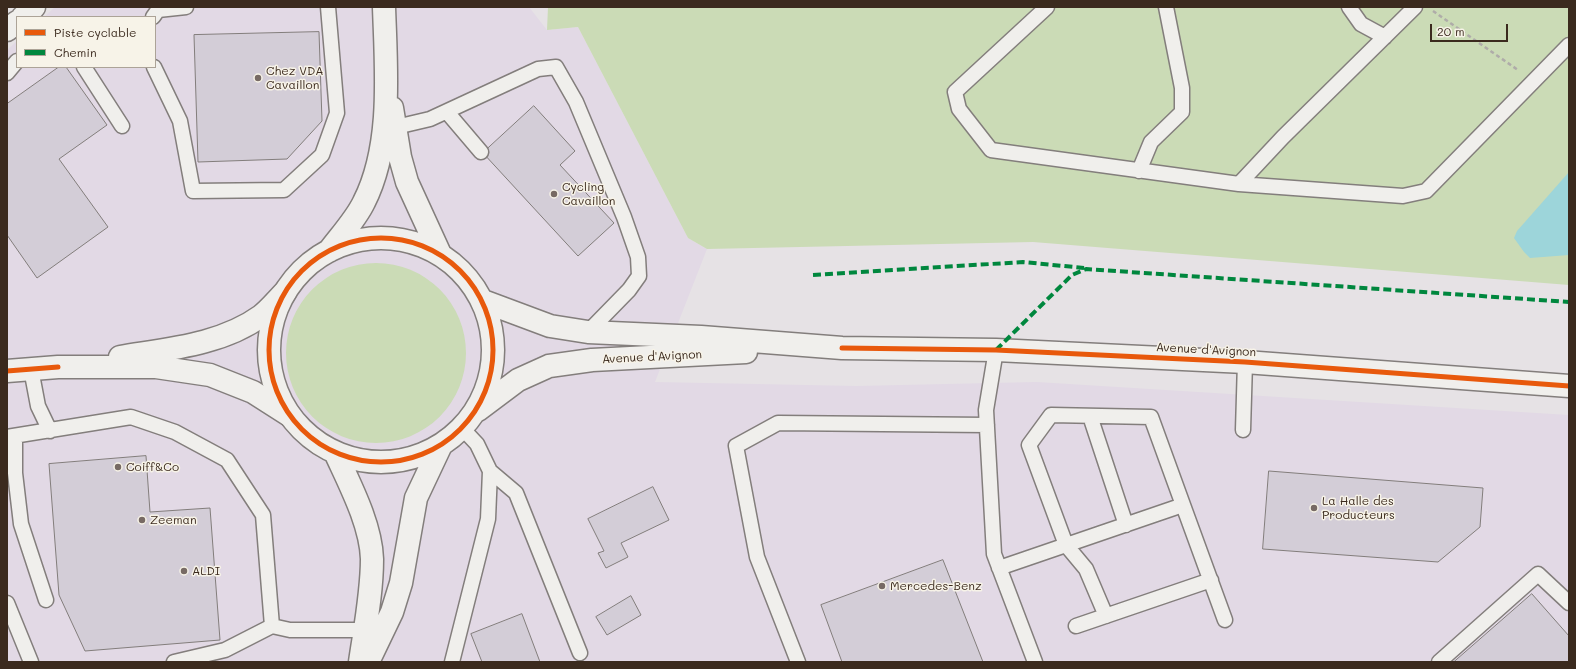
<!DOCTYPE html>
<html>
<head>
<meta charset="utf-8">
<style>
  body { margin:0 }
  #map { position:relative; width:1576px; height:669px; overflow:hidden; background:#e6e2e5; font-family:Mali,sans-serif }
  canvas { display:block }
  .frame { position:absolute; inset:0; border:8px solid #3b2a1e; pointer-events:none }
  .legend { position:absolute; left:16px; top:16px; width:140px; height:52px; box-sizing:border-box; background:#f7f3e8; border:1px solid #aca397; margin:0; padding:5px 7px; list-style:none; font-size:12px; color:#3b2a1e }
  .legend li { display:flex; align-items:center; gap:8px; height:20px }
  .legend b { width:20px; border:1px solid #aca397 }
  .scale { position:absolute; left:1430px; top:24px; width:78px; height:18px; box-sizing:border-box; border:2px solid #3b2a1e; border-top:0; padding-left:5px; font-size:12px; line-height:14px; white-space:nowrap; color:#3b2a1e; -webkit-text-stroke:3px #f7f3e8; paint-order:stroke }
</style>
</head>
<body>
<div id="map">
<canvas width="1576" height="669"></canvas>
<div class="frame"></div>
<ul class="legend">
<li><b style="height:5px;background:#e8590c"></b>Piste cyclable</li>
<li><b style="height:5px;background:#00873e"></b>Chemin</li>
</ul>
<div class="scale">20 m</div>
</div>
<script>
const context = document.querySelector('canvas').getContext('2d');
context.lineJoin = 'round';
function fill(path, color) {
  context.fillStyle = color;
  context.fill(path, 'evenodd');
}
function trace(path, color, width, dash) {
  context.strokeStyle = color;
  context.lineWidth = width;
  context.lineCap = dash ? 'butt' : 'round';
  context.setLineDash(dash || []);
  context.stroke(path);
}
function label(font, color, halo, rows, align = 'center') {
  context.font = font + ' Mali,sans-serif';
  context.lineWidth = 3;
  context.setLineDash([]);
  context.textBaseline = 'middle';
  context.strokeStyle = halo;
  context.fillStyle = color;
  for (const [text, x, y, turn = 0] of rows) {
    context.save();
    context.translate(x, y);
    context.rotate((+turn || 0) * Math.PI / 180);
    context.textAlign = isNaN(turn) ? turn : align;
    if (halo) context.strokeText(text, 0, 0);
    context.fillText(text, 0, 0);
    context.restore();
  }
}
const built = new Path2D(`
  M55,7h474l18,23 31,-3 110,211 19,11 -52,133 202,4 180,-4 532,33v247h-1562v-612l10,-9v26h138v-50h-111z`);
const green = new Path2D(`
  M548,7h1021v278l-536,-43 -326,7 -19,-11 -110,-211 -31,3z
  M286 353a90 90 0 1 1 180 0a90 90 0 1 1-180 0Z`);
const water = new Path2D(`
  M1569,172v83l-39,3 -6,-6 -10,-14 3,-7z`);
const building = new Path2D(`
  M319,32l3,89 -35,38 -89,3 -4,-127z
  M59,67h7l41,58 -48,34 49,68 -71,51 -30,-43v-131z
  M534,106l41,45 -15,14 54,58 -36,33 -95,-103z
  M146,456l4,56 60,-4 10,132 -135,11 -26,-56 -10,-131z
  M1269,471l214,17 -3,39 -42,35 -175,-13z
  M653,487l16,33 -48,23 7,14 -22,11 -8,-15 6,-2 -16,-32z
  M943,560l40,102h-141l-21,-57z
  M1532,594l37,42v26h-115z
  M631,596l10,19 -34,20 -11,-18z
  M522,614l18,48h-58l-11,-28z`);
const path = new Path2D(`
  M1433,11l85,59`);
const service = new Path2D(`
  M1047,7l-92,85 4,17 32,41 248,34 164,12 23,-5 143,-146
  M1349,7l12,17 24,13
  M153,17l5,-7 28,-3
  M84,67l38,59
  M154,67l26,54 13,70 91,-1 38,-35 15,-42 -9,-106
  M7,73l10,-12
  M447,112l34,40
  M396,127l34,-8 108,-50 18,-2 20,35 48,115 14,40 1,19 -10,14 -41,42
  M1139,171l12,-29 31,-30v-24l-16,-81
  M1239,184l44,-47 132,-130
  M996,350l-10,60 8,144 41,108
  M31,369l7,37 12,25
  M1090,416l36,109
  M1243,430l2,-68
  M15,436v37l6,51 25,76
  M7,437l124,-20 44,15 52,28 36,55 9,111 -47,24 -51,12
  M490,471l26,22 64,160
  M1183,505l42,115
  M999,568l184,-63 -32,-88 -100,-2 -22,30 37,100 20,24 20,47
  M7,603l24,59
  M272,626l18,4h75
  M1076,626l135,-46
  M452,662l36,-143 2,-48 -13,-27 -15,-16
  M798,662l-41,-105 -21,-111 42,-23 209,2
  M1439,662l99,-88 31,29`);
const minor = new Path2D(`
  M23,17l11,-10
  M7,30l10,-8`);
const secondary = new Path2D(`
  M120,357c47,-8 101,-12 141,-41 9,-7 16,-16 24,-24
  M7,371l51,-4h98l54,8 43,17 36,23`);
const primary = new Path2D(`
  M392,108l8,49 7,25 33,72
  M269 350a112 112 0 1 1 224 0a112 112 0 1 1-224 0Z
  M329,251c12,-16 27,-32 35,-49 29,-57 22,-133 20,-195
  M483,301l67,25 38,6 113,5 141,11 154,2 249,12 324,24
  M478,410l40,-30 31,-14 43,-6 154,-8
  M335,452c14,31 36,72 37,107 0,34 -7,69 -12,103
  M368,662l24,-50 9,-29 15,-85 25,-53`);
const quiet = new Path2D(`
  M813,275l210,-13 61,6
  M996,350l76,-75 14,-6 483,33`);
const cycleway = new Path2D(`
  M269 350a112 112 0 1 1 224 0a112 112 0 1 1-224 0Z
  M842,348l154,2 249,12 324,24
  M7,371l51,-4`);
const markers = [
  [258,78,4,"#776a64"],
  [554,194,4,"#776a64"],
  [118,467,4,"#776a64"],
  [1314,508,4,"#776a64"],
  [142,520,4,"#776a64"],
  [184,571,4,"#776a64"],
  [882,586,4,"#776a64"]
];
const poiNames = [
  ["Chez VDA",266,71],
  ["Cavaillon",266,85],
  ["Cycling",562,187],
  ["Cavaillon",562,201],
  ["Coiff&Co",126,467],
  ["La Halle des",1322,501],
  ["Producteurs",1322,515],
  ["Zeeman",150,520],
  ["ALDI",192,571],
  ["Mercedes-Benz",890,586]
];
const streetNames = [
  ["Avenue d'Avignon",1206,350,3],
  ["Avenue d'Avignon",652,357,-3]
];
fill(built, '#e2d9e5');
fill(green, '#cbdbb6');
fill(water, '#9dd5da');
fill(building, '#d3cdd7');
trace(building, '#837e7c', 1);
trace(service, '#837e7c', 17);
trace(minor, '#837e7c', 25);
trace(secondary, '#837e7c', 25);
trace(primary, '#837e7c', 25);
trace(path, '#afaca9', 2.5, [4, 3]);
trace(service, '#f0efec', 14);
trace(minor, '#f0efec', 22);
trace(secondary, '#f0efec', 22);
trace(primary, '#f0efec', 22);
trace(quiet, '#00873e', 4, [8, 4]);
trace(cycleway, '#e8590c', 5);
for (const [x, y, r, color] of markers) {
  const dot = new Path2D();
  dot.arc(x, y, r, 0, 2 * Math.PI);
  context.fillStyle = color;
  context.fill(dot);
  trace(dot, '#f7f3e8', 1.5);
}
label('12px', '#3b2a1e', '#f7f3e8', poiNames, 'left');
label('12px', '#3b2a1e', '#f7f3e8', streetNames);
</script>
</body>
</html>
